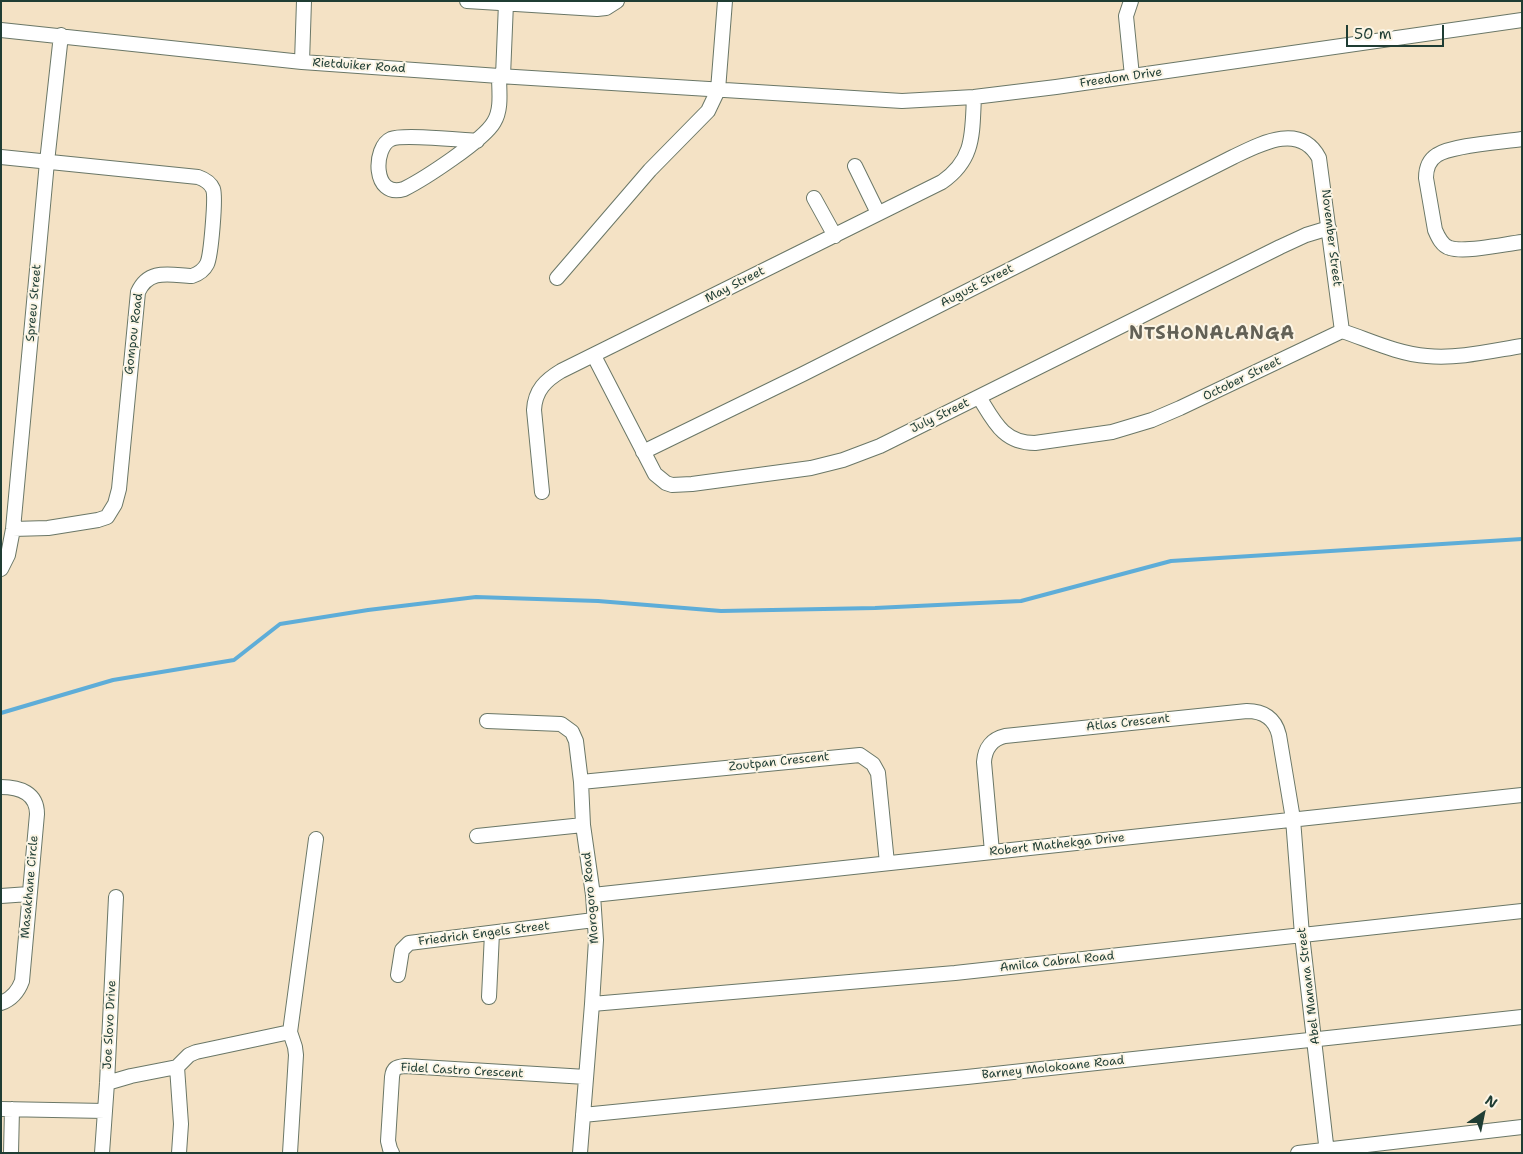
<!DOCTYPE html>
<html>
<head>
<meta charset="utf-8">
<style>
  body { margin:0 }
  #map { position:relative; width:1523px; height:1154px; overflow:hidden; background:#f4e2c5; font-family:"Shantell Sans",sans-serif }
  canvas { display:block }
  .frame { position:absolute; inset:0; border:2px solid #1f3d34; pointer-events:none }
  .north { position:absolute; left:1458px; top:1089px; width:50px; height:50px; -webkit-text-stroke:4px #fcf5e5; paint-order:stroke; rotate:34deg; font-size:14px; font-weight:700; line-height:20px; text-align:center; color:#1f3d34 }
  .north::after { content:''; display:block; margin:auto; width:18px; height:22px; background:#1f3d34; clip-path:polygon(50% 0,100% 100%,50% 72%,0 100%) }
  .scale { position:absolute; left:1346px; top:25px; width:98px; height:22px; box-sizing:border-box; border:2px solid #1f3d34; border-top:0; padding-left:6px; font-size:15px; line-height:18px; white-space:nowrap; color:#1f3d34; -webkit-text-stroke:4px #fcf5e5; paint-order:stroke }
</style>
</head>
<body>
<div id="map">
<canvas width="1523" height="1154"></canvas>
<div class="frame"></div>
<div class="north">N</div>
<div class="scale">50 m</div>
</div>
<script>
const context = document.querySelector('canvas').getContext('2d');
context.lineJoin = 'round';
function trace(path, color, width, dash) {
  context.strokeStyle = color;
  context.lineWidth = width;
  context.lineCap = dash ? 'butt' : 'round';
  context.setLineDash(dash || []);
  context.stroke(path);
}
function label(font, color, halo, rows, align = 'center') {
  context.font = font + ' "Shantell Sans",sans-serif';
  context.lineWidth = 4;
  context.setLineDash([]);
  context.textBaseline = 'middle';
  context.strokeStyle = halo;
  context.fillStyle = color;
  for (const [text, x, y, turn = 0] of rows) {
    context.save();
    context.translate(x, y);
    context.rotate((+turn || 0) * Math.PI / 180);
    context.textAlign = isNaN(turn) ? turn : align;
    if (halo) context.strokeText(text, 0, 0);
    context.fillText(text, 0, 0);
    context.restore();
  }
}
const stream = new Path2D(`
  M1,713l112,-33 121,-20 46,-36 88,-14 108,-13 122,4 123,10 154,-3 146,-7 150,-40 351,-22`);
const minor = new Path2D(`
  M467,1l130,8 9,-1 11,-7
  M1131,1l-5,15 6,60
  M1,30l301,32 197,14 403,25 72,-4 82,-10 466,-67
  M302,62l2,-61
  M503,76l3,-73
  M1522,139c-20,3 -70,6 -85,16 -8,5 -11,14 -11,23l9,52c3,7 7,16 15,18 15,5 55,-4 72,-6
  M477,141c-16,-1 -74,-7 -86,-2 -18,8 -19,60 13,50 20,-10 80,-49 90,-67 8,-13 5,-31 5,-46
  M1,157l197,20c6,2 12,5 15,12 3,8 -2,67 -6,75 -3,6 -9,10 -15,12 -22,-1 -43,-8 -54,16l-19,197 -4,15 -8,13 -9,3 -50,8 -35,1
  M855,166l23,47
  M814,198l21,38
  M557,278l93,-108 58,-59 10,-21 7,-89
  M594,356l61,118 11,9 6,2 20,-1 119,-16 32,-8 37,-14 400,-199 26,-12 23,-7
  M979,397c15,24 24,46 56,46l77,-11 40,-12 28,-12 162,-77c27,9 56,23 85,25 31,3 64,-5 95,-10
  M643,452l160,-78 430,-217c27,-13 67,-35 86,1l23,173
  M542,492l-8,-82c1,-20 12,-30 27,-39l381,-189c33,-23 30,-49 32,-85
  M1,569l7,-14 5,-26 34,-367 14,-127
  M487,721l74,3 11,8 4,9 5,41 2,43 10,70 3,45 -4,64 -12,149
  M581,782l279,-27 13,9 5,9 9,90
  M1,787c19,0 36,6 36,27l-15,167c-4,11 -10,18 -21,22
  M477,836l106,-11
  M992,852l-8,-90c1,-14 8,-23 21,-26l242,-25c16,0 28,7 32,24l14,84 9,116 25,218
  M593,895l929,-100
  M1,896l28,-2
  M398,975l4,-25 7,-7 185,-23
  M489,997l3,-64
  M592,1004l363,-31 567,-62
  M177,1067l12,-12 7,-3 94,-20
  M107,1083l24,-7 46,-9 4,57 -2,29
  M1,1109l104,2
  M583,1115l384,-38 555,-60
  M11,1153l1,-44
  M102,1153l5,-70 9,-186
  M290,1153l6,-98 -1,-8 -5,-15 26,-193
  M392,1153l-2,-4 -2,-8 4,-64c1,-9 4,-10 13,-11l181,11
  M1298,1153l224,-26`);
const streetNames = [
  ["Rietduiker Road",359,66,4],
  ["Freedom Drive",1121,78,-8],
  ["November Street",1331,238,83],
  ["May Street",735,285,-27],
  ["August Street",977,286,-27],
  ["Spreeu Street",34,303,-85],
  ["Gompou Road",134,334,-83],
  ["October Street",1242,379,-26],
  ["July Street",940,416,-26],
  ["Atlas Crescent",1128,723,-6],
  ["Zoutpan Crescent",779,762,-6],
  ["Robert Mathekga Drive",1057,845,-6],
  ["Masakhane Circle",30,887,-85],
  ["Morogoro Road",591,898,-95],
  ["Friedrich Engels Street",484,934,-7],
  ["Amilca Cabral Road",1057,962,-6],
  ["Abel Manana Street",1309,986,-97],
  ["Joe Slovo Drive",110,1025,-87],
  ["Barney Molokoane Road",1053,1068,-6],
  ["Fidel Castro Crescent",462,1071,3]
];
const districtNames = [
  ["NTSHONALANGA",1212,334]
];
trace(stream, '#5eadd8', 4);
trace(minor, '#6a7767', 16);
trace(minor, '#fff', 14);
label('12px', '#1f3d34', '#fcf5e5', streetNames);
context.letterSpacing = '1px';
label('bold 18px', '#636156', '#fcf5e5', districtNames);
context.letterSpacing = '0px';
</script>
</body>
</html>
